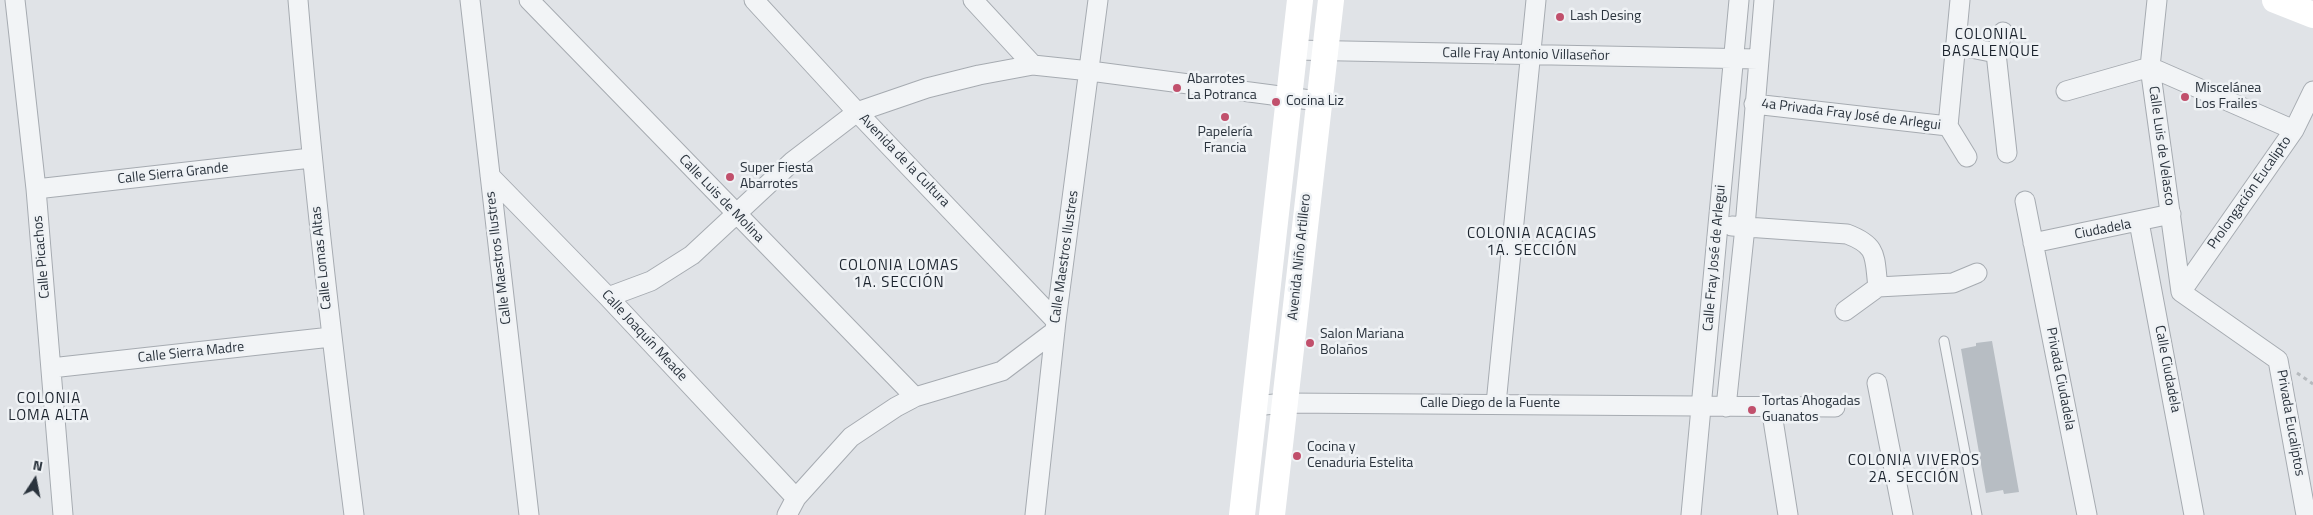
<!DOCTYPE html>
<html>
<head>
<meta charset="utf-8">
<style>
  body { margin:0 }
  #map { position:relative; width:2313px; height:515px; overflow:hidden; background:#e0e3e7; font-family:"Titillium Web",sans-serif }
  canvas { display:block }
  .north { position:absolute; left:10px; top:455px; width:50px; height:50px; -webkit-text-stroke:4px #eff2f5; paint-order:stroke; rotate:11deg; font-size:14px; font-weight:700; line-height:20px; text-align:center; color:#2a333d }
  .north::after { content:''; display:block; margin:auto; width:18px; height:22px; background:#2a333d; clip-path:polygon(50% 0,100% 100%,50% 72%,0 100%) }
</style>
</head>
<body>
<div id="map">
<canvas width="2313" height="515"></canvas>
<div class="north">N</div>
</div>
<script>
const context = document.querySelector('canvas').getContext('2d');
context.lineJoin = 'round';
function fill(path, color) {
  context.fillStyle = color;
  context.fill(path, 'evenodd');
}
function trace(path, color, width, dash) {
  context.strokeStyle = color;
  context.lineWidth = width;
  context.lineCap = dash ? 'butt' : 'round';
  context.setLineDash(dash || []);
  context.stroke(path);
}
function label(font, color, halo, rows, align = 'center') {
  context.font = font + ' "Titillium Web",sans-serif';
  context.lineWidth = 5;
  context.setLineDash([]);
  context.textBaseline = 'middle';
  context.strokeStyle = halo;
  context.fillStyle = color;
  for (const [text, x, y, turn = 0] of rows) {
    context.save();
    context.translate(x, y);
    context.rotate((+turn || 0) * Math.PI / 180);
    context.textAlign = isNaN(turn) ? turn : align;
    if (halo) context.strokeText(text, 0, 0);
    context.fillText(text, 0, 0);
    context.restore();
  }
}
const building = new Path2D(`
  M1992,341l27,151 -15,2 -1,-4 -17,3 -25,-144 15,-3v-3z`);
const path = new Path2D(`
  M2297,373l16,11`);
const lane = new Path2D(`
  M1944,341l33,174`);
const street = new Path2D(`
  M15,0l21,189 27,326
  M298,0c14,172 34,344 56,515
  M470,0l59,515
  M529,0l386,397
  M754,0l103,112 199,209
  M973,0l60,65
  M2157,0l-7,67 31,225
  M2003,32l-7,21 11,100
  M1956,45l40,8
  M1294,50l464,9
  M2066,91l84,-24 144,63
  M1754,104l194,22
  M1948,126l12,-126
  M1948,126l19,31
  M490,176l118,121 188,201
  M36,189l275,-31
  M2025,201l62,314
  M2139,222l55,293
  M1732,226l115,8c32,12 27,23 31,53
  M2033,243l138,-29
  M2181,292l97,68 28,155
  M2181,292l113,-162 19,-39
  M608,297l43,-16 41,-26 101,-94 64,-49 70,-24 52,-13 54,-10 57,6 228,30
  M1845,311l33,-24 75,-4 24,-10
  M51,368l280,-31
  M1877,383l26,132
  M1496,404l40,-404
  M1255,406l29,-3 551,4
  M1726,407l19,-180 19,-227
  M1771,407l17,108
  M787,515l9,-17 55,-61 45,-30 19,-10 87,-26 53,-40
  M1035,515l21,-194 42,-321
  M1691,515l48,-515`);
const secondary = new Path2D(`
  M2275,0l38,15
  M1242,515l58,-515
  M1272,515l59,-515`);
const markers = [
  [1560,17,5,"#c1506c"],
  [1177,88,5,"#c1506c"],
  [2185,97,5,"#c1506c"],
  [1276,102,5,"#c1506c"],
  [1225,117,5,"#c1506c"],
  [730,177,5,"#c1506c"],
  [1310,343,5,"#c1506c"],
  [1752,410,5,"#c1506c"],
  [1297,456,5,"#c1506c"]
];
const poiNames = [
  ["Lash Desing",1570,17],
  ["Abarrotes",1187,80],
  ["La Potranca",1187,96],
  ["Miscelánea",2195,89],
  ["Los Frailes",2195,105],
  ["Cocina Liz",1286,102],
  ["Papelería",1225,133,"center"],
  ["Francia",1225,149,"center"],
  ["Super Fiesta",740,169],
  ["Abarrotes",740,185],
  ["Salon Mariana",1320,335],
  ["Bolaños",1320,351],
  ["Tortas Ahogadas",1762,402],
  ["Guanatos",1762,418],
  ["Cocina y",1307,448],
  ["Cenaduria Estelita",1307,464]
];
const streetNames = [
  ["Calle Fray Antonio Villaseñor",1526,55,1],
  ["4a Privada Fray José de Arlegui",1851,115,7],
  ["Calle Luis de Velasco",2161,146,82],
  ["Avenida de la Cultura",904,161,46],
  ["Calle Sierra Grande",173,174,-6],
  ["Prolongación Eucalipto",2250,193,-55],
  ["Calle Luis de Molina",721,199,46],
  ["Ciudadela",2103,230,-11],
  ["Calle Picachos",42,257,-95],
  ["Calle Maestros Ilustres",1065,257,-82],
  ["Avenida Niño Artillero",1300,257,-84],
  ["Calle Lomas Altas",322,258,-96],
  ["Calle Maestros Ilustres",499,258,-97],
  ["Calle Fray José de Arlegui",1715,258,-85],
  ["Calle Joaquín Meade",644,336,47],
  ["Calle Sierra Madre",191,353,-6],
  ["Calle Ciudadela",2167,369,79],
  ["Privada Ciudadela",2060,379,79],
  ["Calle Diego de la Fuente",1490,404],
  ["Privada Eucaliptos",2290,423,80]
];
const neighbourhoodNames = [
  ["COLONIAL",1991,35],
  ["BASALENQUE",1991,52],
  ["COLONIA ACACIAS",1532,234],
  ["1A. SECCIÓN",1532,251],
  ["COLONIA LOMAS",899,266],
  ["1A. SECCIÓN",899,283],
  ["COLONIA",49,399],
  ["LOMA ALTA",49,416],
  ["COLONIA VIVEROS",1914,461],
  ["2A. SECCIÓN",1914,478]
];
fill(building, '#b7bdc3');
trace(lane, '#a6abb1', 11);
trace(street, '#a6abb1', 21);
trace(path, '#b6babe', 3, [4, 4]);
trace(lane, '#f2f4f6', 9);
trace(street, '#f2f4f6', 19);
trace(secondary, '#fff', 26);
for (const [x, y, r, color] of markers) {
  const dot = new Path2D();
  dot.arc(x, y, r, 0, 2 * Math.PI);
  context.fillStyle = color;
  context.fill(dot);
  trace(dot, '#eff2f5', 2);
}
label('14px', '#2a333d', '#eff2f5', poiNames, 'left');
label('14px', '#2a333d', '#eff2f5', streetNames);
context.letterSpacing = '1px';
label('15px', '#1c242e', '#eff2f5', neighbourhoodNames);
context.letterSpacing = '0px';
</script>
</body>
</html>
